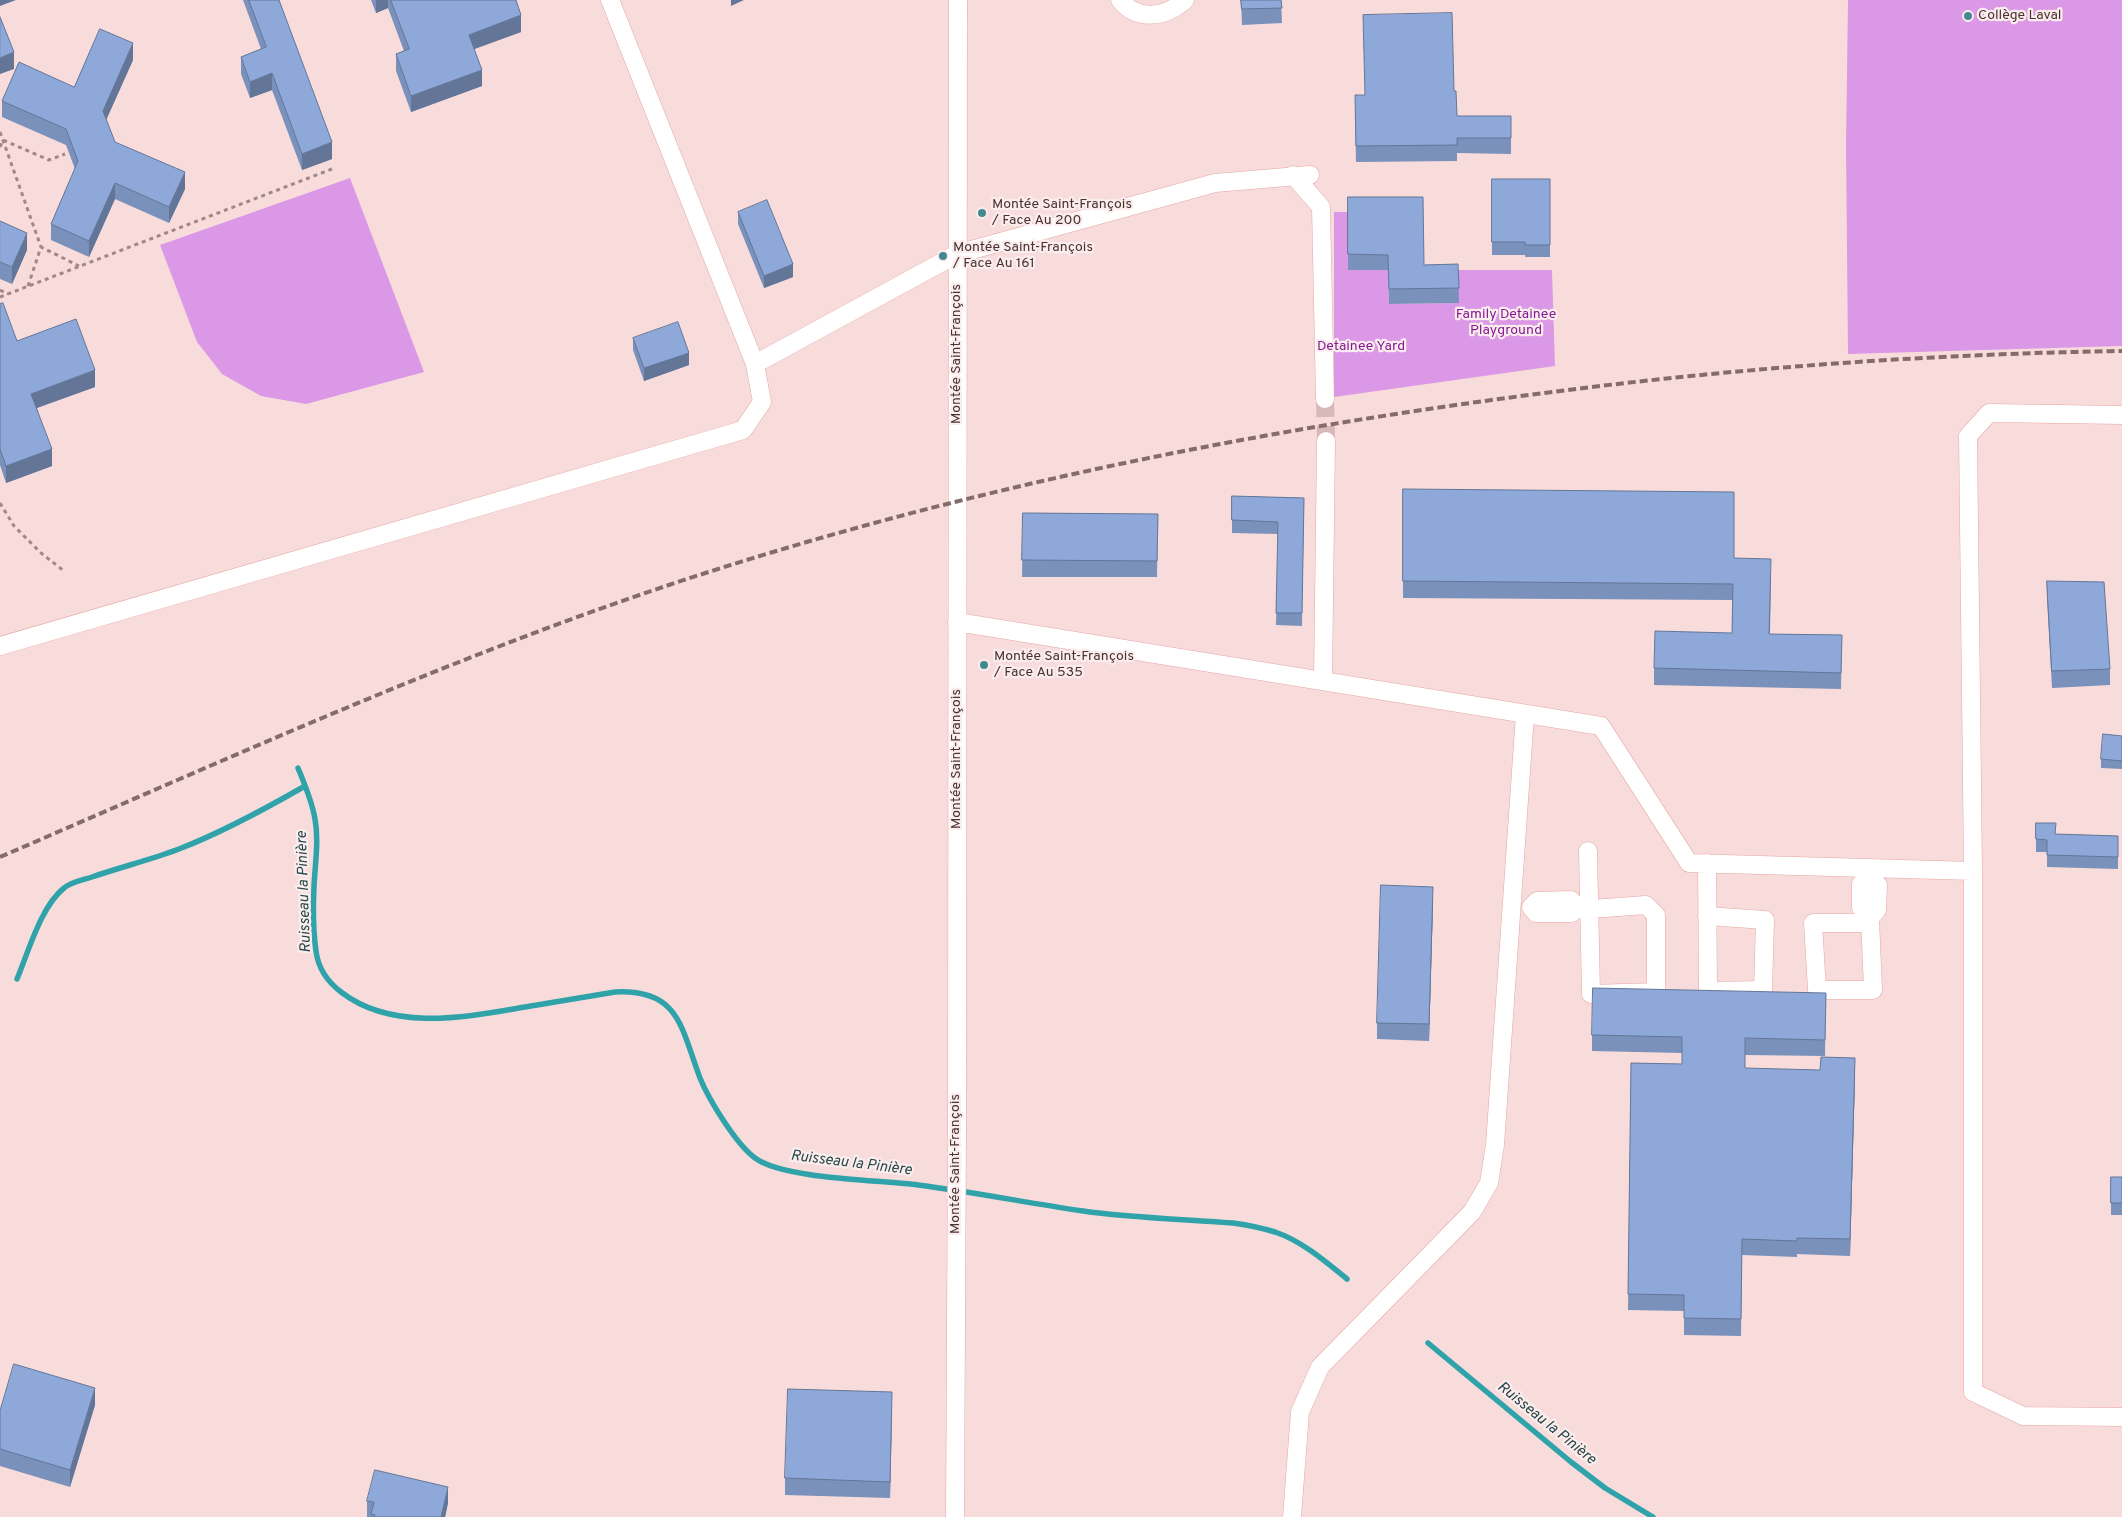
<!DOCTYPE html>
<html>
<head>
<meta charset="utf-8">
<style>
  body { margin:0 }
  canvas { display:block; background:#f8dcdb }
</style>
</head>
<body>
<canvas width="2122" height="1517"></canvas>
<script>
const context = document.querySelector('canvas').getContext('2d');
context.lineJoin = 'round';
function fill(path, color) {
  context.fillStyle = color;
  context.fill(path, 'evenodd');
}
function trace(path, color, width, dash) {
  context.strokeStyle = color;
  context.lineWidth = width;
  context.lineCap = dash ? 'butt' : 'round';
  context.setLineDash(dash || []);
  context.stroke(path);
}
function label(font, color, halo, rows, align = 'center') {
  context.font = font + ' Overpass,sans-serif';
  context.lineWidth = 4.5;
  context.setLineDash([]);
  context.textBaseline = 'middle';
  context.strokeStyle = halo;
  context.fillStyle = color;
  for (const [text, x, y, turn = 0] of rows) {
    context.save();
    context.translate(x, y);
    context.rotate((+turn || 0) * Math.PI / 180);
    context.textAlign = isNaN(turn) ? turn : align;
    if (halo) context.strokeText(text, 0, 0);
    context.fillText(text, 0, 0);
    context.restore();
  }
}
const green = new Path2D(`
  M1848,0h274v346l-274,8 -2,-208z
  M350,178l74,194 -118,32 -45,-8 -39,-22 -25,-32 -37,-97z
  M1334,212h14l40,58 1,34 69,-1 -6,-33h100l3,96 -221,31z`);
const stream = new Path2D(`
  M298,768c7,17 14,33 17,51 4,22 0,45 -1,68 -1,21 -1,43 2,64 2,17 12,31 25,41 52,40 125,25 184,15 30,-5 60,-10 90,-15 65,-3 66,36 85,86 9,22 36,66 55,80 28,21 125,22 163,27 55,7 110,18 165,26 49,7 100,8 150,12 14,2 29,5 42,9 27,9 51,30 72,47
  M17,979c11,-26 24,-73 47,-91 7,-6 19,-8 28,-11 29,-10 58,-17 87,-28 44,-17 86,-40 126,-63
  M1428,1343l143,119 34,26 48,29`);
const minorTunnel = new Path2D(`
  M1325,399l1,42`);
const path = new Path2D(`
  M0,132l41,115
  M0,147l3,-7 46,20 16,-6
  M28,286l13,-39 38,19
  M0,290l8,4
  M0,297l332,-128
  M0,503l14,23 27,27 23,18`);
const minor = new Path2D(`
  M1120,0c18,22 46,17 65,0
  M1293,175l28,32 4,192
  M755,364l202,-110 258,-71 95,-8
  M957,622l644,104 88,137 284,8v521l50,24 99,1
  M0,646l743,-216 19,-28 -7,-38 -145,-364
  M1323,681l3,-240
  M1707,863l1,128 55,-1 2,-70 -58,-4
  M1973,871l-5,-435 21,-23 133,2
  M1869,878l9,7 -1,25 -7,8 -9,-10v-24z
  M1571,900l8,8 -8,5h-35l-5,-6 6,-6z
  M1579,908l12,1 55,-4 10,10v77l-65,2 -3,-143
  M1869,923h-56l4,67h56l-3,-72
  M955,1517l2,-382 1,-1135
  M1292,1517l8,-105 20,-45 152,-155 17,-29 6,-38 30,-431`);
const rail = new Path2D(`
  M0,857c237,-102 472,-210 718,-288 274,-87 557,-142 842,-178 187,-24 374,-37 562,-40`);
const wall = new Path2D(`
  M243,0h36l53,159 -30,11 -30,-80 -22,8 -9,-24v-17l20,-8z
  M371,0h145l5,32 -47,17 8,37 -71,26 -15,-41v-17l8,-3 -16,-43 -12,5z
  M1241,0h40l1,23 -40,2z
  M133,60l-27,60 9,22 70,47 -16,34 -54,-24 -26,58 -38,-17v-16l24,-55 -9,-24 -64,-28v-16l72,-14z
  M1454,91l3,25h54v38l-54,-1v8l-101,1 -1,-51z
  M1492,179h58v78h-25v-2h-33z
  M1348,197l76,68 34,-1 1,39 -70,1 -1,-34h-40z
  M738,212l55,65 -29,11 -26,-64z
  M0,221l27,29 -15,34 -12,-5z
  M0,304l17,37 78,46 -58,21 15,58 -46,17 -6,-18z
  M633,338l56,27 -45,16 -11,-31z
  M1403,489l331,69 37,18 -1,58 72,1 -1,54 -187,-4v-17l78,-35v-33l-329,-2z
  M1232,496l72,2 -2,128 -26,-1 2,-91 -46,-1z
  M1023,513l135,1 -1,63h-135z
  M2047,581l63,88v16l-58,3 -5,-91z
  M2122,736v33l-21,-1v-9z
  M2036,823l20,11 62,2v33l-71,-2v-15h-11z
  M1433,903l-4,138 -52,-2v-16z
  M1826,993l-1,63 -80,-1v13l110,7 -5,181 -53,-2v3l-55,-2 -1,81 -57,-1v-24l-56,-1 3,-247 51,1v-11l-90,-2v-16z
  M2111,1177h11v38h-11z
  M95,1405l-25,82 -70,-21v-55z
  M892,1409l-2,89 -105,-3v-17z
  M367,1501l81,2 -3,14h-78z`);
const shadedWall = new Path2D(`
  M0,0h16l-16,6z
  M376,0h12v8l-12,5z
  M731,0h13l-13,6z
  M521,15v17l-52,19v-16z
  M133,43v17l-30,67v-16z
  M14,52v17l-14,5v-16z
  M482,70v16l-71,26v-16z
  M272,73v17l-22,8v-16z
  M332,142v17l-30,11v-16z
  M185,172v17l-16,34v-16z
  M115,183v16l-26,58v-16z
  M27,233v17l-15,34v-17z
  M793,264v13l-29,11v-12z
  M689,353v12l-45,16v-13z
  M95,370v17l-64,23v-16z
  M52,449v17l-46,17v-17z
  M1433,887v16l-4,138v-17z
  M1855,1058v17l-5,181v-17z
  M95,1388v17l-25,82v-17z
  M892,1392v17l-2,89v-16z
  M448,1487v16l-3,14h-4z`);
const building = new Path2D(`
  M249,0h30l53,142 -30,12 -30,-81 -22,9 -9,-25 25,-10z
  M391,0h125l5,15 -52,20 13,35 -71,26 -15,-42 13,-5z
  M1241,0h40l1,8 -40,1z
  M1452,13l2,78h2l1,25h54v22h-54v7l-101,1 -1,-51h10l-2,-80z
  M0,17l14,35 -14,6z
  M100,29l33,14 -30,68 12,31 70,30 -16,35 -54,-24 -26,58 -38,-17 27,-63 -12,-32 -64,-28 17,-39 55,25z
  M1492,179h58v66h-25v-3h-33z
  M1348,197h75l1,68 34,-1 1,24 -70,1 -1,-34 -40,-1z
  M767,200l26,64 -29,12 -26,-64z
  M0,221l27,12 -15,34 -12,-5z
  M3,303l14,38 59,-22 19,51 -64,24 21,55 -46,17 -6,-17v-145z
  M678,322l11,31 -45,15 -11,-30z
  M1403,489l331,3v66l37,1 -2,75 73,1 -1,38 -187,-5 1,-37 77,2 1,-49 -330,-3z
  M1232,496l72,2 -2,115h-26l2,-91 -46,-2z
  M1023,513l135,1 -1,47 -135,-1z
  M2047,581l57,1 6,87 -58,2z
  M2103,734l19,2v25l-21,-2z
  M2036,823h20l-1,11 63,2v21l-71,-2v-15l-11,-1z
  M1381,885l52,2 -4,137 -52,-1z
  M1593,988l233,5 -1,47 -80,-2v30l75,2 1,-13 34,1 -5,181 -53,-1v3l-55,-2 -1,80 -57,-1v-23l-56,-1 3,-231 51,1v-27l-90,-2z
  M2111,1177h11v26h-11z
  M14,1364l81,24 -25,82 -70,-21v-38z
  M788,1389l104,3 -2,90 -105,-4z
  M375,1470l73,17 -7,30h-67l1,-2 -4,-1 3,-12 -7,-1z`);
const markers = [
  [1968,16,5,"#428a8f"],
  [982,213,5,"#428a8f"],
  [943,256,5,"#428a8f"],
  [984,665,5,"#428a8f"]
];
const poiNames = [
  ["Collège Laval",1978,16],
  ["Montée Saint-François",992,205],
  ["/ Face Au 200",992,221],
  ["Montée Saint-François",953,248],
  ["/ Face Au 161",953,264],
  ["Montée Saint-François",994,657],
  ["/ Face Au 535",994,673]
];
const parkNames = [
  ["Family Detainee",1506,315],
  ["Playground",1506,331],
  ["Detainee Yard",1361,347]
];
const streetNames = [
  ["Montée Saint-François",957,354,-90],
  ["Montée Saint-François",957,759,-90],
  ["Montée Saint-François",956,1164,-90]
];
const waterNames = [
  ["Ruisseau la Pinière",305,892,-92],
  ["Ruisseau la Pinière",851,1164,7],
  ["Ruisseau la Pinière",1546,1424,39]
];
fill(green, '#da98e6');
trace(stream, '#30a3aa', 5.5);
trace(minorTunnel, '#d5bab9', 18, [18, 9]);
trace(minor, '#e5a6a4', 19);
trace(path, '#a18786', 3, [4, 4]);
trace(minor, '#fff', 18);
trace(rail, '#856b6a', 4, [8, 4]);
fill(wall, '#7a91bb');
fill(shadedWall, '#637698');
fill(building, '#8ea9d9');
trace(building, '#637698', 1);
for (const [x, y, r, color] of markers) {
  const dot = new Path2D();
  dot.arc(x, y, r, 0, 2 * Math.PI);
  context.fillStyle = color;
  context.fill(dot);
  trace(dot, '#fbeded', 2);
}
label('14px', '#4a3130', '#fbeded', poiNames, 'left');
label('14px', '#831a95', '#fbeded', parkNames);
label('14px', '#4a3130', '#fbeded', streetNames);
label('italic 15px', '#254648', '#fbeded', waterNames);
</script>
</body>
</html>
